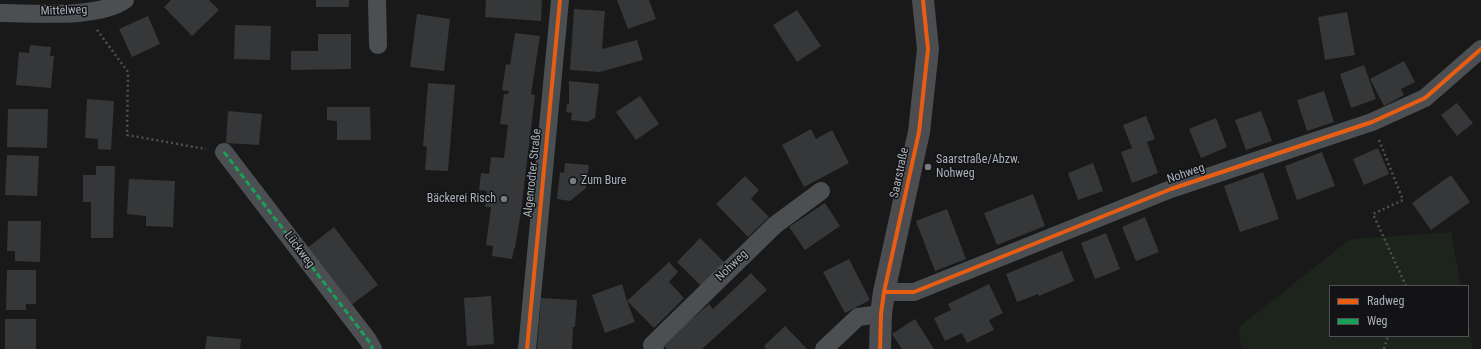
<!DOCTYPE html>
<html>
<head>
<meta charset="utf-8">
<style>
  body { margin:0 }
  #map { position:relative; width:1481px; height:349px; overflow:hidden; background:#191919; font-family:"Roboto Condensed",sans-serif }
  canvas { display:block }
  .legend { position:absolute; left:1329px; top:285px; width:140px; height:52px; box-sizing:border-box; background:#131315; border:1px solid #4f5257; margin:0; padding:5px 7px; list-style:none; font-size:12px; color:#a9b1bb }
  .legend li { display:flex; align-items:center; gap:8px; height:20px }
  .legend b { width:20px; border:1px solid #4f5257 }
</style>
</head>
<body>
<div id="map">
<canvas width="1481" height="349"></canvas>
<ul class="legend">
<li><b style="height:5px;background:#e95d12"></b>Radweg</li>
<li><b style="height:5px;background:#1a9f57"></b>Weg</li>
</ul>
</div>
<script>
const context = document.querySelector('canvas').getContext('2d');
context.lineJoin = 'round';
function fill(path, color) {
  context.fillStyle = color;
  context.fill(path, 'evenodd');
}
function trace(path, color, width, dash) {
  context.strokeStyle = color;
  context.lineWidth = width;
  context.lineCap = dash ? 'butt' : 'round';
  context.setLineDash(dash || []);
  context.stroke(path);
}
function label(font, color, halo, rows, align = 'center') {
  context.font = font + ' "Roboto Condensed",sans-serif';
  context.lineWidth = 3;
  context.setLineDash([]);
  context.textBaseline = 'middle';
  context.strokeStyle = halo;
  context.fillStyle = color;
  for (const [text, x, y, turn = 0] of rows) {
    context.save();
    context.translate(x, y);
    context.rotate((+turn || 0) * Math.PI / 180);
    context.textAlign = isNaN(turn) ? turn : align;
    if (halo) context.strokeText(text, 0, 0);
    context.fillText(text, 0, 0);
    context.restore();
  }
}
const green = new Path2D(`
  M1451,232l10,54h-131v50h138v-15l5,28h-232l-2,-22 111,-88z`);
const building = new Path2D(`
  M171,0h38l10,10 -27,26 -28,-29z
  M316,0h33v7h-33z
  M486,0h56l-1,21 -56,-4z
  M617,0h32l7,19 -28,10z
  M574,9l31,2 -3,38 35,-9 6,20 -43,12 -30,-2z
  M797,10l24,36 -24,16 -24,-37z
  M1347,12l8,43 -30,5 -7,-43z
  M417,14l33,5 -6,52 -34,-4z
  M148,16l12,28 -28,13 -13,-28z
  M235,25l36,1 -1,34 -36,-1z
  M515,33l25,3 -9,58 4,1 -14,117 -6,36h-1l-2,11 -20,-3 1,-10 -7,-1 5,-38h-6l2,-16 -8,-1 2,-17 8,1 2,-17 13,1 4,-33 -8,-1 4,-30h4l1,-3 -7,-1 4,-26 4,1z
  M318,34h33v35l-60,1v-19h27z
  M30,45l21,2 -1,9h4l-3,32 -35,-3 3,-33 10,1z
  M1404,61l11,21 -14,7 3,6 -20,11 -14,-27z
  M1364,65l12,34 -25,9 -11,-34z
  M569,81l30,3 -4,34 -8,4 -16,-2 1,-7 -6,-1 1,-8h2z
  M428,83l27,2 -7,86 -23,-1 2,-23 -4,-1z
  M1324,91l10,31 -27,9 -10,-31z
  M640,96l19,28 -23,16 -20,-28z
  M87,99l27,2 -3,49 -13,-1v-10l-13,-1z
  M1457,103l16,20 -16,13 -16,-21z
  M327,107h43l1,33h-34v-19l-10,-1z
  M8,109h40l-1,39 -40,-1z
  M228,111l34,3 -3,31 -33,-2z
  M1261,111l11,30 -26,9 -11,-30z
  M1146,116l9,23 -8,3 11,31 -26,10 -11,-31 11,-4 -9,-23z
  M1216,118l11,29 -26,11 -12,-29z
  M811,129l5,10 16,-9 17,33 -45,24 -22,-42z
  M1378,148l11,26 -25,11 -11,-26z
  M1322,152l13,34 -38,14 -12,-34z
  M7,155l32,1 -2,40 -32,-1z
  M565,163l24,2 -3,23 -16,13 -13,-2 3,-27 4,1z
  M1093,163l10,28 -25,9 -10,-27z
  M96,166h19l-2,72h-22v-36h-8v-27h13z
  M1263,172l16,47 -39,13 -16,-46z
  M1451,175l19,27 -39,28 -19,-27z
  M745,176l14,14 -8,9 18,18 -21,20 -32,-33z
  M129,179l46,2 -2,46 -27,-1v-10l-19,-2z
  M1033,194l12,32 -48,19 -13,-32z
  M825,203l15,23 -35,24 -16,-23z
  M947,209l19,50 -31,12 -19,-50z
  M1145,217l14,35 -23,9 -14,-34z
  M8,221h33l-1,41 -25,-1v-10h-8z
  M334,227l44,58 -28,21 -44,-57z
  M1106,233l14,36 -25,10 -14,-36z
  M700,238l25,25 -24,23 -24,-24z
  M1062,251l12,30 -35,15 -1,-2 -21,8 -11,-28z
  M849,259l21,41 -25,13 -22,-41z
  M669,262l9,10 -9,10 15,16 -30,30 -27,-27 8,21 -30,11 -13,-38 30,-11 5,17z
  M7,270h29v34h-10v6h-20z
  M751,273l16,17 -65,59h-35l-5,-5 47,-40 4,5z
  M989,284l14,29 -14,7 5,10 -27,13 -5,-10 -17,8 -11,-23 17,-8 -3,-6z
  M491,296l3,48 -27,2 -3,-48z
  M541,298l36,2 -2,27h-2l-1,22h-35z
  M5,319h31v30h-31z
  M915,319l19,30h-32l-10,-15z
  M785,326l22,23h-41l-2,-3z
  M207,336l34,3 -1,10h-35z`);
const path = new Path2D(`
  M97,30l31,42 -1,63 79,14
  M1379,140l24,60 -30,14 33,72
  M1384,349l4,-13`);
const street = new Path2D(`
  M377,0l1,45
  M0,13c34,0 98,6 125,-13
  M224,152l144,188 5,9
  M884,292h30l257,-103 201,-67 53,-24 56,-49
  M527,349l33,-349
  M655,349l-3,-4 123,-120 46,-34
  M824,349l34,-32 23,-3`);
const secondary = new Path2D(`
  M880,349l1,-35 3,-22 35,-160 9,-83 -5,-49`);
const quiet = new Path2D(`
  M224,152l144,188 5,9`);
const cycleway = new Path2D(`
  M884,292h30l257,-103 201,-67 53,-24 56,-49
  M527,349l33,-349
  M880,349l1,-35 3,-22 35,-160 9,-83 -5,-49`);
const markers = [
  [928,167,4,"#777c82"],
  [573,181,4,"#777c82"],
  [504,199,4,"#777c82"]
];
const streetNames = [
  ["Mittelweg",64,11,-2],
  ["Algenrodter Straße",533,173,-84],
  ["Saarstraße",900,173,-78],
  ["Nohweg",1186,174,-19],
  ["Lückweg",299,250,53],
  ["Nohweg",732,266,-44]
];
const poiNames = [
  ["Saarstraße/Abzw.",936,160],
  ["Nohweg",936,174],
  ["Zum Bure",581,181],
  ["Bäckerei Risch",496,199,"right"]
];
fill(green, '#1c241c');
fill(building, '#363738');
trace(path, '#4f5053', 2.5, [2, 3]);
trace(street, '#4c4f52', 18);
trace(secondary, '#4c4d50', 22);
trace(quiet, '#1a9f57', 3, [6, 3]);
trace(cycleway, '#e95d12', 4);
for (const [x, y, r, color] of markers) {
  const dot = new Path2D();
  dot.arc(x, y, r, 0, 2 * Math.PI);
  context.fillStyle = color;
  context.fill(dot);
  trace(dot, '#131315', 1.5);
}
label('12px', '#a9b1bb', '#131315', streetNames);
label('12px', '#a9b1bb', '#131315', poiNames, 'left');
</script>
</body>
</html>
